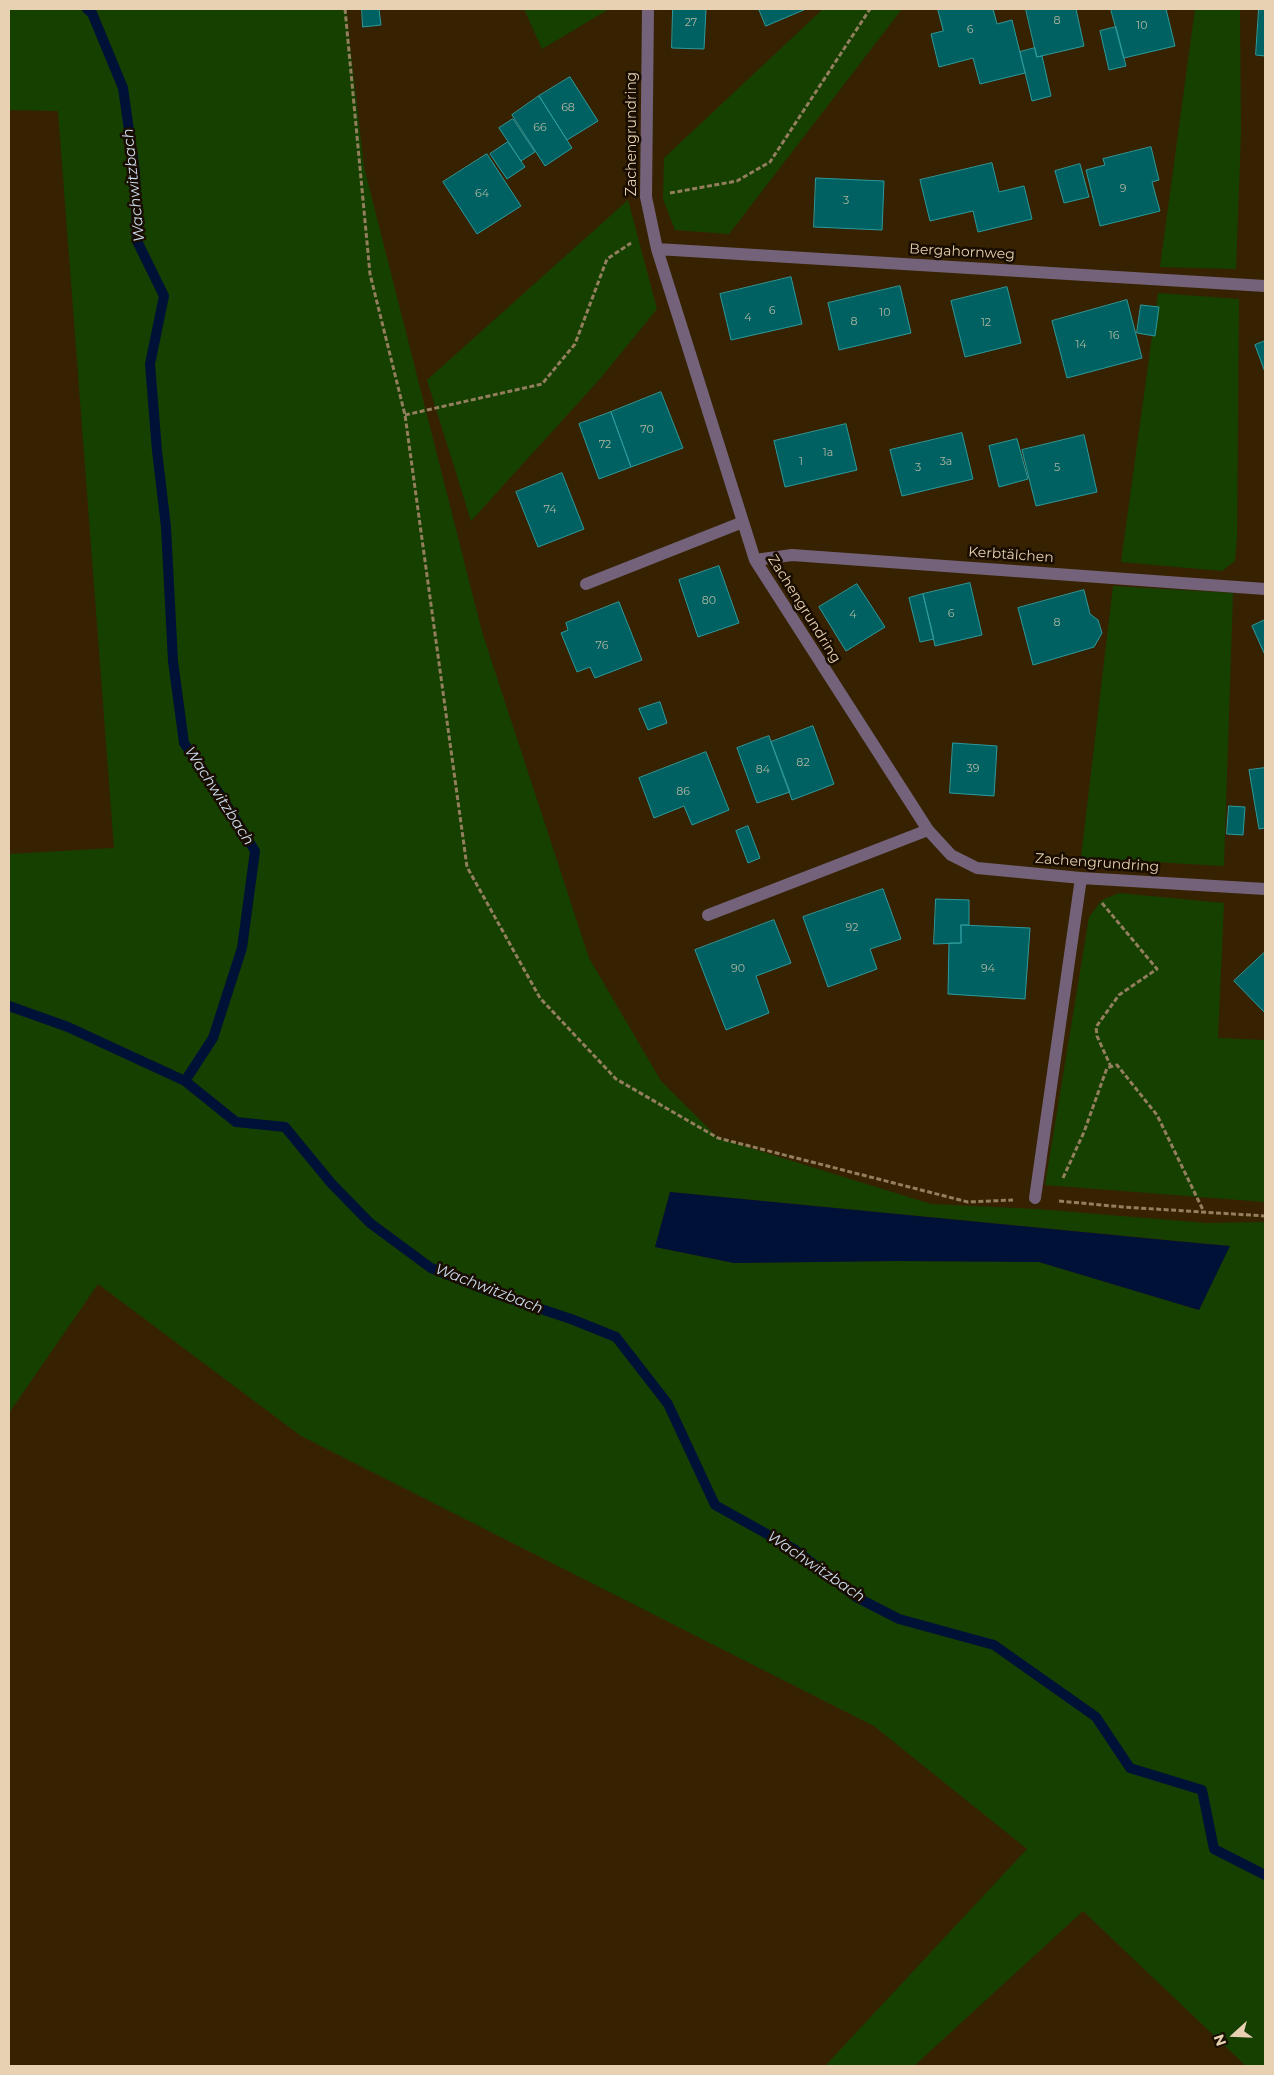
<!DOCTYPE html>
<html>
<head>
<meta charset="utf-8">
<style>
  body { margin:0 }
  #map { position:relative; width:1274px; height:2075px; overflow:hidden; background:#362200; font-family:Montserrat,sans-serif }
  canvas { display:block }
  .frame { position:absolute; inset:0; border:10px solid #e7d1b2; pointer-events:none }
  .north { position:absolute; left:1209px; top:2010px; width:50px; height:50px; -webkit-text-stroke:4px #190d00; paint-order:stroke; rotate:250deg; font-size:14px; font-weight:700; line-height:20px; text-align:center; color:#e7d1b2 }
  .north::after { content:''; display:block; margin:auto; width:18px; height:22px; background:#e7d1b2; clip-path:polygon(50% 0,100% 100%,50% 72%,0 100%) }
</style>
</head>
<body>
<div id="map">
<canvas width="1274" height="2075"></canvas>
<div class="frame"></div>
<div class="north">N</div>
</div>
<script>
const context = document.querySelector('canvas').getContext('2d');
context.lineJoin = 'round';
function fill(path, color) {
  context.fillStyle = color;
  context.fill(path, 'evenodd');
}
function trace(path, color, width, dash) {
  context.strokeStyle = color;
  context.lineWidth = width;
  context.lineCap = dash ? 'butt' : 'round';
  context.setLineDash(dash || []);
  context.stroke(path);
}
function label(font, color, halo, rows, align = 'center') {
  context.font = font + ' Montserrat,sans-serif';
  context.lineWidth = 5;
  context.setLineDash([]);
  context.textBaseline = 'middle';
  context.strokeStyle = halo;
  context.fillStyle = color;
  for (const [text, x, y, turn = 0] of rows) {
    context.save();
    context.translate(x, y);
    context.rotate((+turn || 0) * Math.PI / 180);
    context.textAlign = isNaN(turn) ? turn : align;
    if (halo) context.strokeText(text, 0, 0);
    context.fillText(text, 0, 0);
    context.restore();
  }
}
const green = new Path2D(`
  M9,9h337l18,158 118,465 107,326 72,123 57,57 213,66 106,5 169,14 59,-1v844h-19l-163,-155 -169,155h-89l202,-217 -153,-123 -573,-290 -203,-152 -89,129v-559l105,-6 -56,-737 -49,-1zM670,1192l559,54 -30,64 -160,-48 -142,-1 -163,2 -79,-16z
  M524,9h85l-67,40z
  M823,9h79l-173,225 -54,-4 -12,-31 1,-41z
  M1195,9h45l1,124 -5,136 -76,-2z
  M628,200l29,109 -58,71 -128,141 -44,-141z
  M1158,293l81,6 -2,238 -2,24 -13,10 -101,-9z
  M1113,586l120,7 -9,273 -143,-8z
  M1119,893l105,10 -6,135 47,2v162l-220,-17 44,-268 13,-17z`);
const water = new Path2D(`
  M670,1192l515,50 45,4 -31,64 -160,-48 -142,-1 -163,2 -79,-16z`);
const stream = new Path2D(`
  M87,9l5,4 31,75 12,84 2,69 27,55 -14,68 7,87 9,76 7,134 11,82 39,56 32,52 -13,97 -29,90 -28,43 51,41 49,5 46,56 39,40 61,45 71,28 69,23 45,18 52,67 47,101 79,44 62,48 43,22 95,26 102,72 34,51 72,22 12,59 51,26
  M9,1006l59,21 117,54`);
const building = new Path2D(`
  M362,9h17l2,16 -18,2z
  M673,9h33l-2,40 -32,-1z
  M759,9h47l-40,17z
  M938,9h55l4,15 15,-4 13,53 -45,11 -7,-26 -34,9 -8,-33 12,-3z
  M1026,9h50l8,37 -47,11z
  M1111,9h55l9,37 -51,12z
  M1259,9h6v55v-8l-9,-1z
  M1116,27l10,39 -17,4 -9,-39z
  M1035,48l2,9 5,-1 9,40 -19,5 -12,-49z
  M570,77l28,44 -31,19 -28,-44z
  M539,96l33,52 -27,18 -33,-51z
  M513,119l22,33 -14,9 -22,-33z
  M508,142l17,25 -18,12 -17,-25z
  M1151,147l8,33 -7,2 8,29 -60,15 -14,-56 19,-5 -2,-6z
  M487,154l34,52 -44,28 -34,-52z
  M992,163l7,29 25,-6 8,33 -54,13 -5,-21 -43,10 -10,-41z
  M1080,164l9,33 -25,6 -9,-32z
  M816,178l68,3 -2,49 -68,-3z
  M791,277l11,47 -71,16 -11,-46z
  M900,286l11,47 -72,17 -11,-47z
  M1007,287l14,56 -56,14 -14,-56z
  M1127,300l15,58 -75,20 -15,-57z
  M1141,305l18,2 -4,29 -18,-3z
  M1265,341v31l-10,-27z
  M661,392l22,56 -52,19 -20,-55z
  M611,412l20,55 -32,12 -20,-55z
  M846,424l11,46 -72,17 -11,-46z
  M962,433l11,46 -71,17 -12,-46z
  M1084,435l13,57 -61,14 -14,-56z
  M1017,439l11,40 -29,8 -10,-41z
  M562,473l22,56 -46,18 -22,-55z
  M719,566l20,57 -41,14 -19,-57z
  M970,583l12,52 -47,11 -12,-52z
  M857,584l28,43 -39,24 -27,-44z
  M1084,590l6,24 8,6 4,13 -8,14 -61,18 -15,-57z
  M923,594l11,45 -14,3 -11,-44z
  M619,602l23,58 -47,18 -5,-11 -13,5 -16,-39 7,-3 -2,-7z
  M1265,620v35l-13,-29z
  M660,702l7,21 -19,7 -9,-21z
  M813,726l21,58 -42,16 -21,-58z
  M769,736l21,56 -33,11 -20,-55z
  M953,743l44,3 -3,50 -44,-3z
  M706,752l23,58 -37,15 -8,-19 -30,12 -15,-40z
  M1265,768v60l-6,1 -10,-59z
  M1229,806l16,1 -2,28 -16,-1z
  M748,826l12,32 -12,5 -12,-32z
  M883,889l18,50 -31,10 7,20 -49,18 -25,-70z
  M936,899l33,1v25h-8v18l-27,1z
  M774,920l17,43 -35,13 13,37 -43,17 -31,-80z
  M961,925l69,3 -5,71 -77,-5 1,-51h12z
  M1265,952v61l-31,-32z`);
const path = new Path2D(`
  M345,9l25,265 35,141 62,452 73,131 76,81 102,59 250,64 45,-2
  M670,193l67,-12 33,-19 100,-153
  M405,415l137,-31 33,-40 32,-85 24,-16
  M1102,903l55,66 -38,26 -23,32 1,9 14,31
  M1063,1178l21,-46 23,-64 10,-3 40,50 47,97
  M1059,1201l64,6 142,9`);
const minor = new Path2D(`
  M648,9l-2,188 11,52 98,311 173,270 23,25 26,13 104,10 184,11
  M657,249l608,37
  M755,560l37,-5 473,34
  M586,584l157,-62
  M708,915l220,-85
  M1035,1198l46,-320`);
const numberNames = [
  ["8",1057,21],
  ["27",691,23],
  ["10",1142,26],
  ["6",970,30],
  ["68",568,108],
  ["66",540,128],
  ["9",1123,189],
  ["64",482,194],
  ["3",846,201],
  ["6",772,311],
  ["10",885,313],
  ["4",748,318],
  ["8",854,322],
  ["12",986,323],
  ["16",1114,336],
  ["14",1081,345],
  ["70",647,430],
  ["72",605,445],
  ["1a",828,453],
  ["1",801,462],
  ["3a",946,462],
  ["3",918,468],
  ["5",1057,468],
  ["74",550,510],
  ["80",709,601],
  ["6",951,614],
  ["4",853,615],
  ["8",1057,623],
  ["76",602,646],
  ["82",803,763],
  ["39",973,769],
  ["84",763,770],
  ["86",683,792],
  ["92",852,928],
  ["90",738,969],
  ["94",988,969]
];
const streetNames = [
  ["Zachengrundring",632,134,-90],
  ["Bergahornweg",962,252,3],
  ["Kerbtälchen",1011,555,4],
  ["Zachengrundring",804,609,58],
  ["Zachengrundring",1097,863,4]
];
const waterNames = [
  ["Wachwitzbach",134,185,-96],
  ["Wachwitzbach",219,796,57],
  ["Wachwitzbach",489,1289,21],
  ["Wachwitzbach",816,1567,34]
];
fill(green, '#164000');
fill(water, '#001137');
trace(stream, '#001137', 10);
fill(building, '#006163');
trace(building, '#2c9a9c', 1);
trace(path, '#937e5e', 3, [5, 2.5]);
trace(minor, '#73627a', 12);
label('11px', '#adb59e', null, numberNames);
label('14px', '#e7d1b2', '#190d00', streetNames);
label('italic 15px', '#cbdaef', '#190d00', waterNames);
</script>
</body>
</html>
